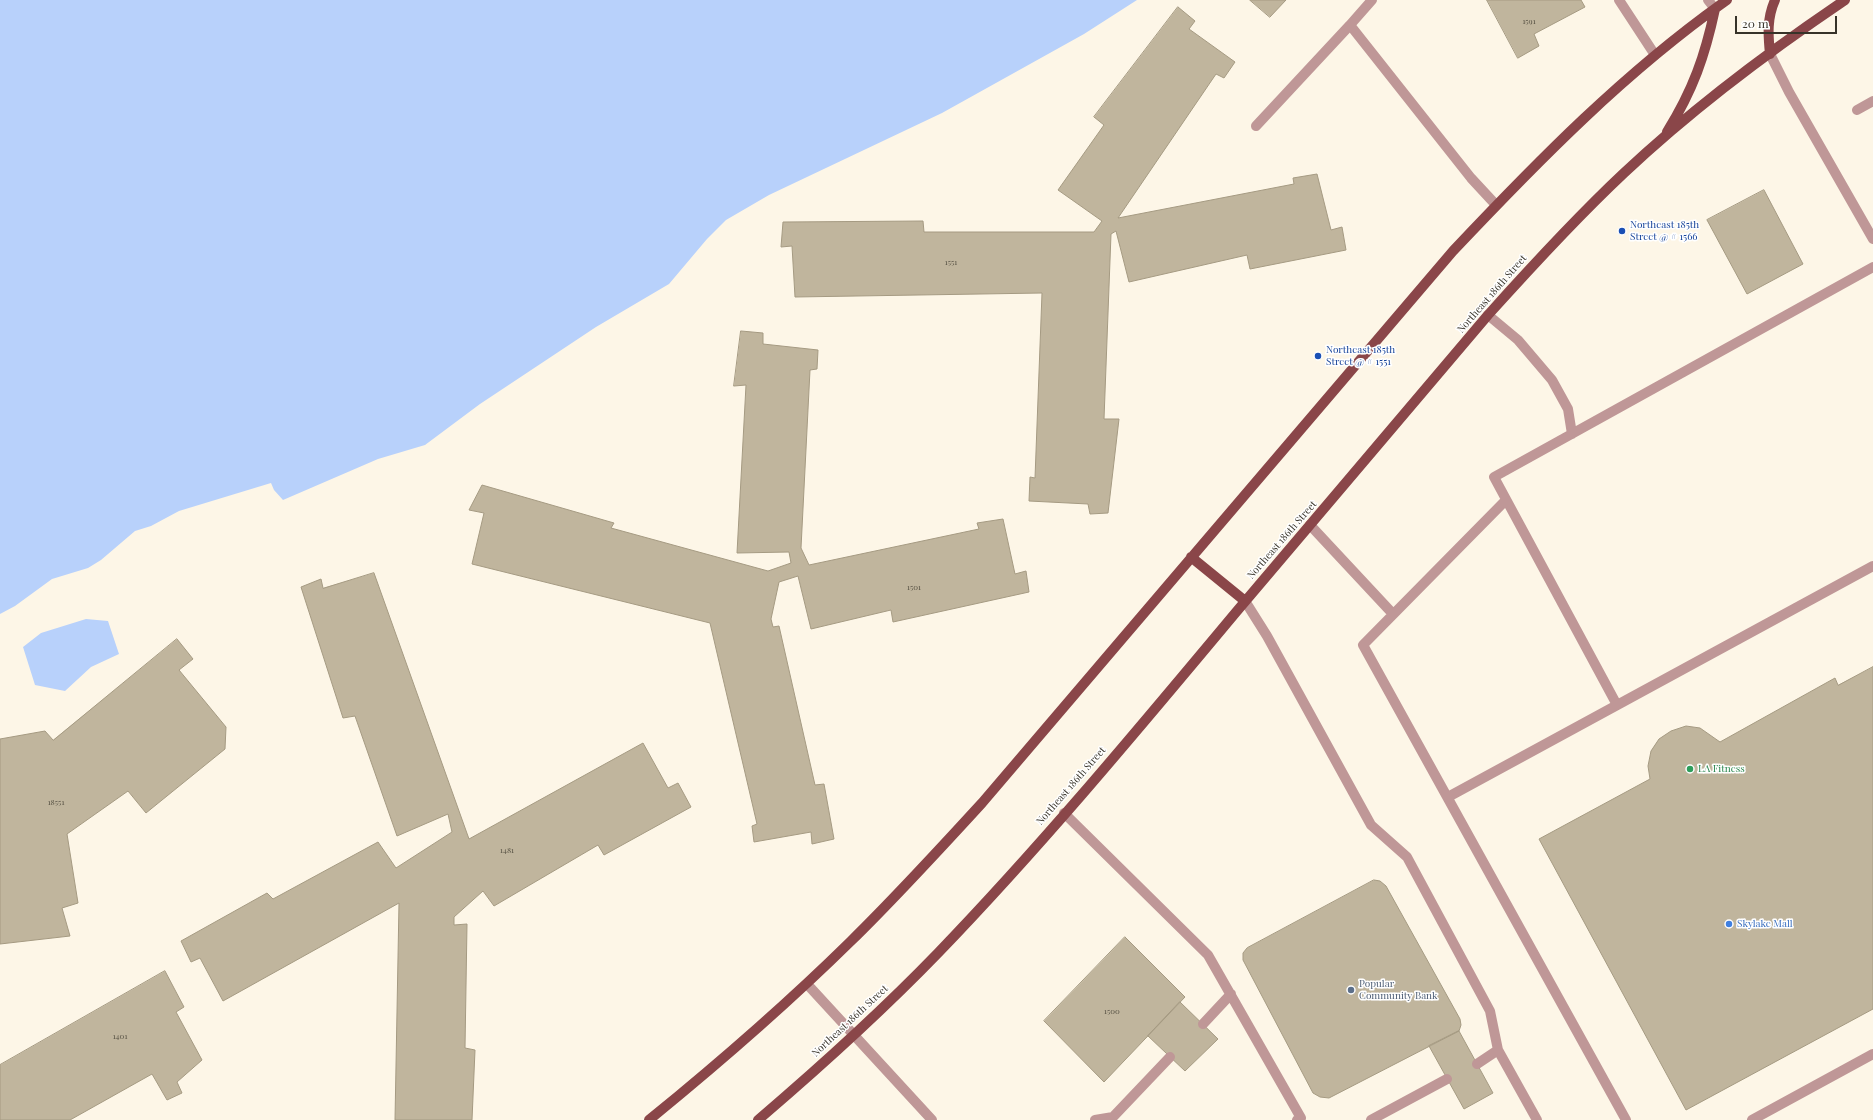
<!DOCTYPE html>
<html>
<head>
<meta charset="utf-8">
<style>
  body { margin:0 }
  #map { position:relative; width:1873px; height:1120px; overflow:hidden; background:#fdf6e7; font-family:"Playfair Display",serif }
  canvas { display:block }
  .scale { position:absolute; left:1735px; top:16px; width:102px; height:18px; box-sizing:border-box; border:2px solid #373329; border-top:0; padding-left:5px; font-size:12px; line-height:14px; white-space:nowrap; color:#373329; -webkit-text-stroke:3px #fff; paint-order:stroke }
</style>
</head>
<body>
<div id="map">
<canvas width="1873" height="1120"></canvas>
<div class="scale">20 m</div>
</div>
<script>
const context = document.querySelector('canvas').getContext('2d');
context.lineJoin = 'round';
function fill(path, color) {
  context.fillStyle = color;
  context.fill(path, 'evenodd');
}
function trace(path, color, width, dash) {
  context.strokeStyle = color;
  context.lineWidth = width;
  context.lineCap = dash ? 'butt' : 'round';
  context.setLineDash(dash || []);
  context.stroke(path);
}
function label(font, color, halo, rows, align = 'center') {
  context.font = font + ' "Playfair Display",serif';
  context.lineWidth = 3;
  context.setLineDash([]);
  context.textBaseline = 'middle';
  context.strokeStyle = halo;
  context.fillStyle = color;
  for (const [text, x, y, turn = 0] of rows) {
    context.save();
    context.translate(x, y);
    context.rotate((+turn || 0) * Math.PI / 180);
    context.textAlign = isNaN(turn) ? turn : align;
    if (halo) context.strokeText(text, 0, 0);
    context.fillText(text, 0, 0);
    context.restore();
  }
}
const water = new Path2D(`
  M0,0h1137l-53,34 -142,79 -173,82 -43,25 -19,19 -38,45 -73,43 -116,77 -55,41 -47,14 -95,41 -9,-10 -3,-7 -92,28 -28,15 -16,5 -34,29 -13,8 -36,11 -37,27 -15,8z
  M86,619l22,2 11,33 -28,13 -26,24 -30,-6 -12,-38 18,-14z`);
const building = new Path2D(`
  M1250,0h36l-16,17z
  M1487,0h94l4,7 -51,27 5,12 -21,12z
  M1178,7l17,14 -6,8 46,33 -11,16 -8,-4 -98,144 176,-34 -1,-6 24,-4 14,56 11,-3 4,23 -96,19 -3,-14 -118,27 -13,-51 -5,3 -7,185h15l-11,94 -18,1 -2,-10 -59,-3 1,-24 5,1 7,-185 -247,4 -3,-51 -11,1 2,-25 140,-1 1,11h170l8,-11 -44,-31 46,-65 -10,-8z
  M1764,190l39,74 -56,30 -40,-74z
  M741,331l22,2v11l55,6 -1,19 -7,1 -9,178 8,17 170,-36 -2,-6 26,-4 12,55 11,-3 3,21 -136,30 -2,-12 -80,19 -13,-53 -19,6 -8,37 2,8 6,-1 36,159 9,-1 10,55 -22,5 -1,-12 -57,10 -2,-16 5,-2 -47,-201 -238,-59 12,-51 -15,-3 13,-25 132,38 -3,5 157,43 23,-8 -2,-11 -52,1 9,-168 -12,1z
  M374,573l95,266 174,-96 25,45 10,-5 13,24 -87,48 -6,-10 -104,61 -11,-15 -29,26v8l13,-1 -2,124 10,2 -3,70h-77l4,-217 -176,98 -23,-43 -9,4 -10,-21 86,-48 6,6 105,-57 18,26 56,-36 -4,-18 -51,22 -42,-120 -12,2 -42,-131 20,-8 2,9z
  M177,639l16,20 -14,11 47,57 -1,22 -79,64 -18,-22 -61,43 11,69 -16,5 8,28 -70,8v-205l45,-8 8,9z
  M1873,667v342l-187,101 -147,-271 111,-60 -2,-13 3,-15 8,-12 12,-8 15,-5 14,2 20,14 115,-64 3,7z
  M1374,880l6,1 6,5 74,133 1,6 -2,6 -130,67 -9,-1 -7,-4 -70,-133v-7l4,-5z
  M1125,937l60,60 -81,85 -60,-61z
  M165,971l19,36 -8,5 26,48 -25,22 5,11 -15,7 -15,-26 -82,46h-70v-55z
  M1180,1002l38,37 -33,32 -37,-35z
  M1459,1031l34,62 -29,16 -35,-63z`);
const service = new Path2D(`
  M1619,0l36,55
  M1708,0l7,9
  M1350,25l22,-25
  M1770,54l19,38 84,147
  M1857,110l16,-9
  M1256,126l94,-101 121,153 25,27
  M1488,315l30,25 34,40 16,29 4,25
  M1506,500l-143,145 263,475
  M1310,525l83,89
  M1245,601l22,35 104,189 36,32 83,154 8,39 39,70
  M1617,705l-123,-228 379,-210
  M1448,797l425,-231
  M1064,813l144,142 93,163 -4,2
  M1203,1024l28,-30
  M1477,1064l21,-14
  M1095,1120l18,-3 57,-60
  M1371,1120l76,-41
  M1752,1120l121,-66`);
const tertiary = new Path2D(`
  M807,984l125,136`);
const primary = new Path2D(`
  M1770,54c-2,-20 -3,-36 5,-54
  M1667,132c26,-42 38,-76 48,-123
  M1191,557l54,44
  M649,1120c70,-57 138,-116 202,-179 45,-44 88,-91 131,-138l471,-552c85,-90 172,-179 274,-251
  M758,1120c62,-53 123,-108 180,-167 105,-109 202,-226 299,-342 83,-99 168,-197 251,-296 44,-49 88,-97 136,-142 68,-64 144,-121 221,-173`);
const markers = [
  [1622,231,4,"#1a4fb4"],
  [1318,356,4,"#1a4fb4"],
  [1690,769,4,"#2e9e5b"],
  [1729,924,4,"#3f7fe0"],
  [1351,990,4,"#5c6f8a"]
];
const numberNames = [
  ["1591",1529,21],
  ["1551",951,262],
  ["1501",914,587],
  ["18551",56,802],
  ["1481",507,850],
  ["1500",1112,1011],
  ["1401",120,1036]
];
const transitNames = [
  ["Northeast 185th",1630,225],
  ["Street @ # 1566",1630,237],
  ["Northeast 185th",1326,350],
  ["Street @ # 1551",1326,362]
];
const streetNames = [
  ["Northeast 186th Street",1492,294,-49],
  ["Northeast 186th Street",1282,540,-49],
  ["Northeast 186th Street",1071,786,-49],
  ["Northeast 186th Street",850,1021,-43]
];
const leisureNames = [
  ["LA Fitness",1698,769]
];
const shopNames = [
  ["Skylake Mall",1737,924]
];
const serviceNames = [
  ["Popular",1359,984],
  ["Community Bank",1359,996]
];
fill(water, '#b8d1fb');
fill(building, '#c0b59d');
trace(building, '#a59a82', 1);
trace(service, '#bf9797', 10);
trace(tertiary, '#bf9797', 10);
trace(primary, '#8a4649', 10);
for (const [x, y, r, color] of markers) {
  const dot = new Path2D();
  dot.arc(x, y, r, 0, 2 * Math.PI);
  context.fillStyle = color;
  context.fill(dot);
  trace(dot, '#fff', 1.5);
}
label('8px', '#595446', null, numberNames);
label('10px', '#164399', '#fff', transitNames, 'left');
label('10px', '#373329', '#fff', streetNames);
label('10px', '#27864d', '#fff', leisureNames, 'left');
label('10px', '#366cbe', '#fff', shopNames, 'left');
label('10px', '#4e5e75', '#fff', serviceNames, 'left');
</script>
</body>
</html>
